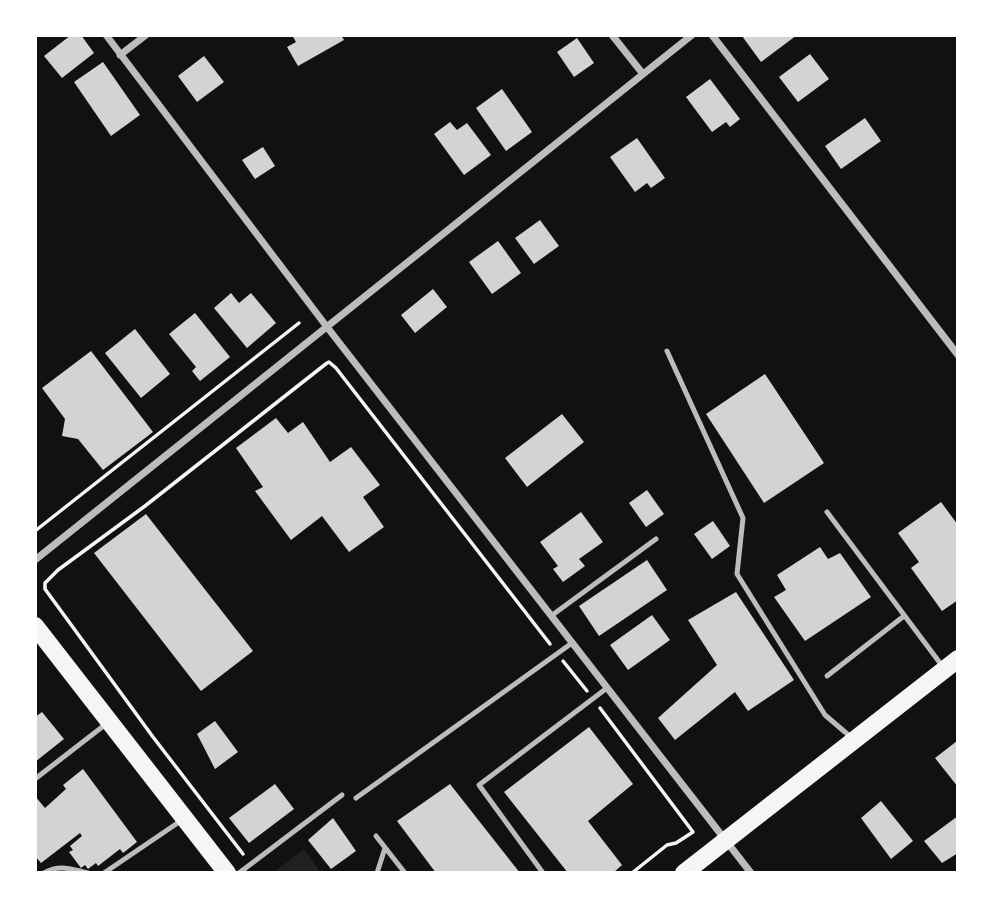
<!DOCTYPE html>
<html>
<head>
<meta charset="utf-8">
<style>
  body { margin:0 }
  #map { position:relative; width:993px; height:908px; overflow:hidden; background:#111; font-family:"Nunito Sans",sans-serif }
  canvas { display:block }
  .frame { position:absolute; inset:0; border:37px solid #fff; pointer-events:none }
</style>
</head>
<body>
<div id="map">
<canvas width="993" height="908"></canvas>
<div class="frame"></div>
</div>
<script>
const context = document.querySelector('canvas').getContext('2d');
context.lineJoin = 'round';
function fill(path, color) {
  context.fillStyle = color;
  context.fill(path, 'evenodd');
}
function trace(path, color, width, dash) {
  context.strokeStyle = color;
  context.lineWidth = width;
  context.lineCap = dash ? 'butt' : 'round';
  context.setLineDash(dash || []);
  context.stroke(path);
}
const green = new Path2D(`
  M304,849l17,24h-48z`);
const building = new Path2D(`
  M71,35h10l13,18 -32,25 -18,-22z
  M292,35h49l3,5 -46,26 -11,-19 9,-5z
  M744,35h53l-36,27 -19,-26z
  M577,38l17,25 -20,14 -17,-25z
  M810,54l19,25 -31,23 -19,-25z
  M204,56l20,26 -27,20 -19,-26z
  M103,62l37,53 -29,21 -37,-54z
  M710,79l30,40 -10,8 -4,-5 -14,10 -26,-35z
  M502,89l30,43 -26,19 -30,-43z
  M865,118l16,23 -40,28 -16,-23z
  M450,122l7,8 10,-7 24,32 -27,20 -30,-41z
  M637,138l28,40 -14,10 -4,-5 -12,9 -25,-35z
  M263,147l12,19 -20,13 -13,-19z
  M540,220l19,26 -25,18 -19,-26z
  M498,241l23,32 -29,21 -23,-32z
  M433,289l14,18 -32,26 -14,-18z
  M231,293l8,10 12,-10 25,30 -29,25 -33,-40z
  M195,313l35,44 -30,24 -8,-10 4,-4 -27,-33z
  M135,329l35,45 -29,24 -36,-45z
  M91,351l62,81 -50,38 -25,-31 -16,-3 3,-17 -23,-31z
  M765,374l59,89 -60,40 -58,-89z
  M562,414l22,28 -57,45 -22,-29z
  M276,418l12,15 15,-11 27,40 21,-15 29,38 -17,12 21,30 -35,25 -27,-36 -31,24 -36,-49 8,-4 -27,-39z
  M647,490l17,24 -18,13 -17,-24z
  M941,502l17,23v75l-16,11 -31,-43 8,-6 -21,-29z
  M581,512l22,30 -24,17 6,7 -22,16 -10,-13 5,-3 -18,-24z
  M146,514l107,137 -52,40 -107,-138z
  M713,521l17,25 -18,13 -18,-25z
  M820,547l8,12 12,-6 31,44 -66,44 -31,-44 12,-7 -9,-15z
  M647,560l20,30 -68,46 -20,-30z
  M736,592l58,88 -46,31 -13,-19 -60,48 -17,-22 59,-53 -29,-45z
  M652,615l18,25 -42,30 -18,-25z
  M42,712l22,27 -29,23v-45z
  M215,721l23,31 -23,17 -18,-35z
  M589,727l44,57 -45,37 34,44 -9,8h-45l-64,-81z
  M957,741l1,2v44l-23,-29z
  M83,769l54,73 -14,11 -3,-4 -22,17 -2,-3 -8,6 -3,-4 -4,3 -12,-16 4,-2 -3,-4 12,-10 -2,-3 -39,30 -6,-7v-60l10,12 21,-19 -3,-4z
  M275,784l19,25 -45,34 -20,-25z
  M450,784l70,89h-84l-39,-52z
  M881,801l32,40 -22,18 -30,-41z
  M958,816v37l-16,10 -18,-22z
  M333,818l23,33 -25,18 -23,-29z`);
const path = new Path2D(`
  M35,531l264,-208
  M563,661l24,30
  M600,708l93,124 -17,11 -9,2 -35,28
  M243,854l-90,-117 -108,-148v-6l13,-13 87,-64 182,-143 2,-1 7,6 214,276`);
const service = new Path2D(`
  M667,351l76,167 -6,56 88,141 27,23
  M827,512l116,155
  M551,616l105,-77
  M827,676l77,-60
  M35,779l71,-55
  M356,798l216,-155
  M376,836l29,37
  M44,873c16,-9 26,-4 44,0
  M104,873l78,-53
  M239,873l103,-78
  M377,873l8,-25
  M543,873l-64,-88 128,-97`);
const minor = new Path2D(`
  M106,35l221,292 424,546
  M612,35l31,39
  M712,35l246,320
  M120,55l26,-20
  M35,560l657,-525`);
const primary = new Path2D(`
  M35,626l192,247
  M684,873l274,-214`);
fill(green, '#202020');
fill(building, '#d3d3d3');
trace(path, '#f5f5f5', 3.5);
trace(service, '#bcbcbc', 5);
trace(minor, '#bcbcbc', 7);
trace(primary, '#f5f5f5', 18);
</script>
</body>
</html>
